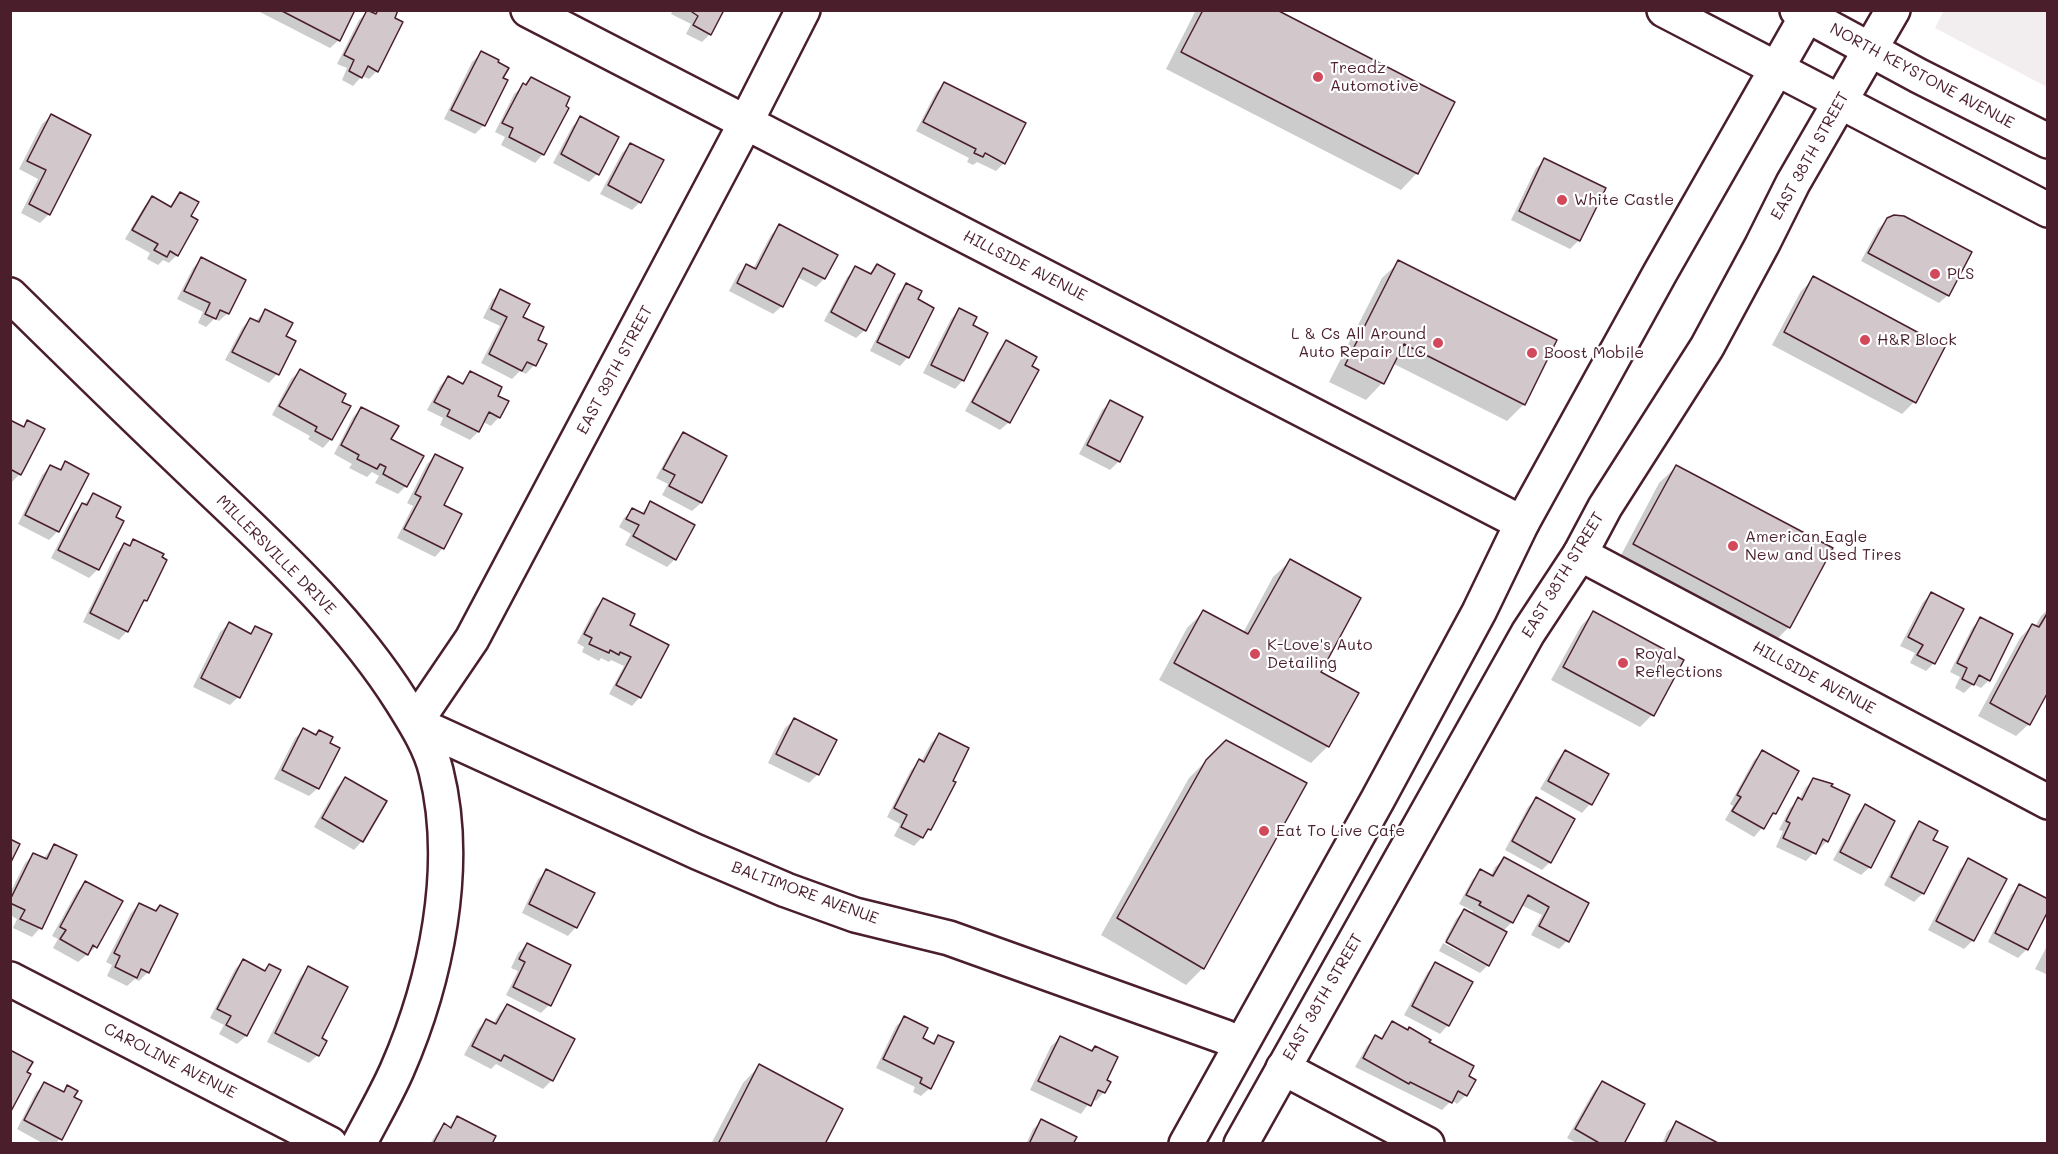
<!DOCTYPE html>
<html>
<head>
<meta charset="utf-8">
<style>
  body { margin:0 }
  #map { position:relative; width:2058px; height:1154px; overflow:hidden; background:#fff; font-family:Mali,sans-serif }
  canvas { display:block }
  .frame { position:absolute; inset:0; border:12px solid #4a1f2b; pointer-events:none }
</style>
</head>
<body>
<div id="map">
<canvas width="2058" height="1154"></canvas>
<div class="frame"></div>
</div>
<script>
const context = document.querySelector('canvas').getContext('2d');
context.lineJoin = 'round';
function fill(path, color) {
  context.fillStyle = color;
  context.fill(path, 'evenodd');
}
function trace(path, color, width, dash) {
  context.strokeStyle = color;
  context.lineWidth = width;
  context.lineCap = dash ? 'butt' : 'round';
  context.setLineDash(dash || []);
  context.stroke(path);
}
function label(font, color, halo, rows, align = 'center') {
  context.font = font + ' Mali,sans-serif';
  context.lineWidth = 4.5;
  context.setLineDash([]);
  context.textBaseline = 'middle';
  context.strokeStyle = halo;
  context.fillStyle = color;
  for (const [text, x, y, turn = 0] of rows) {
    context.save();
    context.translate(x, y);
    context.rotate((+turn || 0) * Math.PI / 180);
    context.textAlign = isNaN(turn) ? turn : align;
    if (halo) context.strokeText(text, 0, 0);
    context.fillText(text, 0, 0);
    context.restore();
  }
}
const built = new Path2D(`
  M1944,10l103,1v76l-112,-59z`);
const shadow = new Path2D(`
  M256,10h97l-14,30 -9,8z
  M376,10l20,1 -19,60 -8,8 -7,-3 -9,10 -11,-6 5,-12 -10,-4 22,-44 8,-8 6,2z
  M673,10h49l-12,24 -8,8 -16,-8 5,-10 -20,-10z
  M1196,10h77l144,163 -16,17 -235,-121z
  M481,53l15,10 5,15 5,3 -22,44 -9,9 -31,-15 28,-57z
  M531,79l12,75 -8,9 -34,-18 4,-8 -10,-5 19,-38z
  M944,84l80,40 -21,40v-3l-24,-12 -1,2 25,13 -7,7 -19,-9 -4,3 -6,-3 2,-4 -53,-27 20,-39z
  M51,116l-2,98 -9,9 -19,-10 17,-34 -19,-10 23,-45z
  M580,118l17,56 -8,8 -36,-19 19,-36z
  M630,145l10,57 -8,8 -32,-16 22,-41z
  M1545,160l34,80 -9,9 -59,-29 25,-52z
  M181,193l8,24 -12,38 -8,8 -6,-3 -5,5 -11,-6 3,-6 -25,-14 19,-32 8,-9 17,10z
  M1887,220l61,75 -9,8 -78,-42 17,-32z
  M779,226l45,53 -8,8 -19,-10 -15,29 -9,8 -44,-23 9,-17 8,-8 7,3 18,-34z
  M201,259l27,54 -9,8 -5,-2 -8,8 -8,-4 5,-11 -26,-13 16,-31z
  M1399,262l125,142 -17,17 -115,-58 -10,20 -16,17 -37,-18 53,-104z
  M877,266l-12,64 -9,8 -32,-17 23,-44 9,-9 12,7z
  M1814,278l100,124 -12,12 -130,-69 29,-54z
  M907,285l9,15 -8,57 -8,9 -30,-15 28,-57z
  M501,291l20,26 15,23 -2,25 -8,9 -6,-3 -8,8 -31,-16 19,-37 -17,-8 9,-18z
  M959,310l12,16 -8,54 -8,9 -32,-16 28,-54z
  M265,311l19,25 10,5 -17,33 -8,9 -44,-23 17,-32 8,-9 5,3z
  M1006,342l24,25 -21,55 -9,8 -35,-19 33,-60z
  M300,371l40,31 -9,37 -8,9 -15,-9 2,-3 -38,-21 19,-36z
  M471,373l25,23 3,21 -8,9 -8,-4 -5,10 -8,8 -30,-15 3,-7 -16,-8 13,-24 8,-9 13,7z
  M1111,402l8,59 -9,9 -31,-16 23,-44z
  M361,408l28,32 17,46 -8,8 -23,-11 4,-7 -7,-4 -5,5 -18,-9 3,-4 -18,-10 19,-37z
  M10,422l12,6 6,-6 -8,52 -8,8z
  M683,434l42,22 -24,47 -9,8 -30,-16 6,-11 -12,-6 19,-35z
  M435,456l7,50 1,42 -8,9 -38,-19 16,-32 -6,-3 20,-39z
  M66,463l-8,68 -9,9 -31,-16 24,-49 8,-8 8,4z
  M1676,467l113,160 -17,17 -154,-83 41,-78z
  M94,495l4,74 -9,9 -38,-20 23,-45z
  M650,503l25,56 -8,8 -42,-22 6,-11 -12,-7 5,-9 8,-8 9,4z
  M134,541l12,59 -7,8 -12,23 -8,9 -36,-18 33,-69 8,-8 4,2z
  M1290,561l29,112 9,73 -17,17 -152,-83 28,-52 17,-17 39,22 30,-56z
  M1931,594l3,69 -8,8 -16,-8 5,-10 -15,-7 23,-44z
  M603,600l25,26 12,71 -8,9 -23,-12 15,-28 -13,-6 -2,2 -8,-4 -2,3 -17,-9 2,-5 -7,-4 18,-35z
  M2048,609v80l-19,35 -13,12 -38,-20 42,-78 12,-13 3,2 6,-11z
  M1593,613l59,102 -12,12 -89,-47 30,-54z
  M1980,619l9,61 -8,8 -8,-4 -9,9 -9,-5 5,-11 -10,-5 22,-44z
  M229,624l20,10 7,-6 -18,69 -8,8 -37,-18 27,-55z
  M794,720l24,54 -9,9 -41,-20 17,-35z
  M304,730l11,6 4,-5 -1,57 -9,8 -35,-17 21,-41z
  M939,735l-9,94 -16,17 -20,-10 6,-12 -13,-7 24,-47 9,-9 1,1 10,-19z
  M1226,741l-23,227 -17,17 -85,-50 88,-157z
  M1565,751l42,23 -17,30 -8,9 -42,-24 17,-29z
  M1763,752l12,61 -21,24 -29,-17 8,-14 -3,-2 24,-44z
  M345,779l17,62 -8,9 -40,-23 23,-40z
  M1814,779l13,62 -8,9 -2,-1 -11,12 -30,-14 7,-16 -4,-1 11,-22 9,-8 6,-12z
  M1536,799l14,63 -8,8 -37,-20 23,-43z
  M1865,806l5,61 -9,8 -28,-15 24,-45z
  M1919,823l12,18 -8,52 -9,9 -30,-17 27,-53z
  M54,845l-14,83 -8,9 -19,-9 4,-9 -7,-4v-22l15,-30 8,-8 10,4z
  M1504,859l83,44 -20,38 -8,8 -28,-14 11,-20 -21,-10 -9,17 -9,9 2,1 -18,34v-3l-42,-23 11,-21 8,-9 8,4 1,-3 -14,-7 13,-24 8,-9 10,6 5,-10z
  M1969,860l4,80 -9,9 -36,-19 32,-61z
  M547,871l29,56 -8,9 -46,-23 16,-34z
  M86,882l10,65 -18,15 -25,-14 5,-9 -6,-3 25,-45z
  M2020,886l7,63 -9,9 -30,-16 23,-47z
  M139,904l16,8 5,-5 -12,65 -9,9 -4,-2 -8,7 -20,-10 5,-11 -6,-3 25,-49z
  M1443,943l44,23 -7,7 -41,-22z
  M527,944l22,61 -8,8 -35,-18 12,-24 -7,-3 7,-15z
  M2048,944v31l-13,-6z
  M243,961l20,10 6,-6 10,6 -33,65 -9,8 -18,-10 5,-9 -14,-7 25,-49z
  M1435,964l13,61 -8,9 -36,-19 23,-42z
  M309,968l11,71 -2,16 -9,8 -42,-21 33,-65z
  M507,1005l45,75 -9,9 -47,-25 -5,5 -27,-14 14,-26 8,-8 7,3 6,-10z
  M905,1018l16,21 10,5 7,-8 -8,52 -9,8 -8,-4 2,-5 -39,-19 20,-42z
  M1392,1023l35,19 40,35 -1,18 -9,9 -5,-4 -10,10 -87,-43 12,-21 9,-9 4,3 4,-8z
  M1060,1038l30,14 5,-5 9,45 -8,9 -4,-2 -11,15 -51,-24 21,-44z
  M759,1066l64,78h-112l32,-61z
  M1602,1082l20,62h-44l-11,-6 27,-47z
  M45,1084l17,9 6,-6 4,11 8,4 -24,42h-12l-27,-15 19,-37z
  M457,1117l33,27h-60l6,-10 8,-9 4,3z
  M1042,1121l29,23h-45l7,-15z
  M1676,1123l41,21h-55l5,-12z`);
const building = new Path2D(`
  M280,10h75l-15,31z
  M367,10l9,4 2,-4h20l-3,8 8,4 -25,50 -10,-6 -6,12 -13,-7 5,-11 -10,-5z
  M689,10h35l-13,25 -18,-10 5,-9z
  M1203,10h74l178,92 -37,72 -237,-122z
  M481,51l18,9 -1,2 11,6 -6,10 5,2 -23,46 -34,-16z
  M531,77l39,20 -4,9 3,2 -25,47 -35,-18 4,-9 -11,-5 21,-40 3,2z
  M944,82l82,41 -21,41 -20,-11 -2,4 -9,-4 2,-4 -53,-27z
  M51,114l40,21 -41,80 -21,-11 17,-34 -19,-9z
  M580,116l39,21 -20,38 -38,-21z
  M630,143l34,17 -23,43 -33,-18z
  M1544,158l62,30 -26,53 -61,-30z
  M180,192l19,10 -8,14 7,4 -20,36 -8,-5 -3,6 -13,-7 4,-6 -26,-14 20,-34 19,11z
  M1894,215l10,1 68,36 -23,44 -81,-43 19,-35z
  M779,224l59,31 -13,24 -22,-11 -20,39 -46,-24 9,-19 10,5z
  M201,257l45,23 -17,34 -9,-4 -4,9 -11,-5 5,-11 -26,-12z
  M1398,260l159,80 -32,65 -121,-61 -20,40 -39,-19z
  M877,264l18,10 -29,57 -35,-19 24,-46 16,8z
  M1813,276l132,71 -29,56 -132,-71z
  M906,283l16,8 -4,8 16,9 -25,50 -32,-16z
  M500,289l30,15 -7,13 21,10 -6,13 9,4 -11,22 -9,-4 -5,9 -33,-17 18,-37 -16,-8z
  M959,308l18,9 -4,8 15,8 -24,48 -33,-16z
  M265,309l28,14 -7,13 10,5 -17,34 -47,-23 18,-34 9,4z
  M1006,340l31,17 -5,9 7,4 -29,53 -38,-21z
  M300,369l46,25 -4,8 9,4 -19,34 -17,-9 2,-4 -38,-21z
  M470,371l32,16 -4,9 11,5 -9,17 -11,-6 -10,20 -32,-16 3,-6 -16,-8 14,-26 15,8z
  M1110,400l33,17 -23,45 -33,-17z
  M361,407l38,19 -8,13 33,17 -17,31 -24,-13 3,-7 -6,-3 -3,5 -20,-10 2,-4 -18,-10z
  M10,420l14,7 3,-7 18,9 -24,46 -11,-6z
  M683,432l44,24 -25,47 -33,-17 6,-11 -12,-6z
  M435,454l28,14 -19,37 18,9 -18,35 -40,-20 17,-32 -6,-3z
  M65,461l24,13 -30,58 -34,-17 25,-50 11,5z
  M1676,465l157,83 -43,80 -157,-84z
  M93,493l28,14 -5,10 8,4 -25,49 -41,-20 24,-47 5,2z
  M650,501l45,24 -19,35 -43,-24 6,-11 -13,-6 6,-11 12,6z
  M133,539l31,15 -2,3 5,3 -20,41 -3,-1 -16,32 -38,-19 34,-70 6,3z
  M1290,559l71,39 -40,74 38,21 -30,54 -155,-84 29,-53 45,24z
  M1931,592l33,17 -29,55 -18,-9 6,-10 -15,-8z
  M603,598l32,16 -5,11 39,20 -28,53 -25,-13 15,-28 -11,-5 -1,3 -9,-5 -1,3 -20,-9 3,-6 -8,-4z
  M1593,611l91,49 -30,56 -91,-49z
  M2048,612v80l-18,33 -40,-22 42,-79 7,3z
  M1980,617l33,17 -23,47 -11,-6 -5,10 -12,-6 5,-11 -10,-5z
  M229,622l22,12 4,-8 17,8 -32,64 -39,-20z
  M794,718l43,22 -18,35 -43,-21z
  M303,728l13,7 3,-5 14,7 -3,6 10,5 -21,41 -37,-19z
  M939,733l30,15 -16,33 3,1 -25,48 -3,-1 -5,9 -22,-11 6,-12 -13,-7 25,-49 5,3z
  M1226,740l81,43 -103,186 -87,-51 89,-158z
  M1565,750l44,24 -17,31 -44,-24z
  M1762,750l37,21 -23,43 -3,-1 -9,16 -32,-18 9,-14 -4,-2z
  M345,777l42,24 -24,41 -41,-24z
  M1813,778l20,6 -2,2 19,9 -22,47 -5,-3 -7,15 -33,-16 7,-15 -4,-2 12,-24 4,3z
  M1536,797l39,22 -24,44 -39,-22z
  M1865,804l30,17 -24,47 -31,-16z
  M1919,821l19,10 -5,9 15,7 -24,47 -33,-17z
  M10,839l10,5 -10,20z
  M54,844l23,11 -35,74 -22,-10 5,-9 -15,-7v-3l23,-47 14,6z
  M1504,857l85,46 -20,39 -30,-16 10,-19 -21,-12 -15,28 -34,-18 2,-3 -15,-7 14,-26 13,7z
  M1968,858l39,21 -33,62 -38,-20z
  M546,869l49,24 -18,35 -48,-24z
  M85,881l38,20 -26,47 -4,-3 -5,10 -28,-16 6,-9 -6,-3z
  M2019,884l29,15v12l-20,39 -33,-17z
  M139,903l17,8 4,-6 18,9 -29,59 -8,-4 -4,9 -22,-11 5,-11 -6,-3z
  M1464,909l43,23 -18,34 -43,-24z
  M527,943l44,22 -20,41 -38,-19 12,-25 -6,-3z
  M243,959l22,12 4,-7 12,6 -34,66 -21,-11 5,-9 -14,-7z
  M1435,962l38,20 -24,44 -37,-20z
  M308,966l40,21 -26,51 5,3 -8,15 -44,-23z
  M507,1004l68,35 -22,42 -49,-26 -3,6 -29,-15 14,-27 10,5z
  M904,1016l24,12 -5,10 11,6 4,-9 16,7 -23,47 -11,-6 2,-5 -39,-19z
  M1392,1021l16,9 1,-3 22,13 -2,2 45,24 -5,10 7,4 -9,16 -9,-5 -6,12 -42,-21 -1,2 -46,-26 12,-23 7,4z
  M1060,1036l32,15 3,-5 23,11 -11,23 4,2 -6,11 -7,-3 -7,16 -53,-25z
  M10,1050l23,12 -6,10 4,2 -21,39z
  M759,1064l84,45 -18,35h-107z
  M1602,1081l43,23 -21,40h-23l-26,-15z
  M44,1082l20,10 3,-7 11,6 -4,6 8,4 -20,39 -38,-20z
  M457,1116l39,20 -4,8h-55l-3,-2 10,-19 7,5z
  M1041,1119l36,18 -4,7h-44z
  M1676,1121l44,23h-55z`);
const minor = new Path2D(`
  M528,10l994,513
  M803,10l-57,112 -274,517 -57,84 282,129 89,38 69,25 94,23 276,99 14,9
  M10,295c58,57 116,114 175,170 77,74 159,145 217,237 13,21 28,44 34,69 24,96 0,210 -39,299 -11,25 -25,49 -38,74
  M1580,554l468,248
  M10,979l320,165
  M1283,1068l144,76`);
const major = new Path2D(`
  M1664,10l384,200
  M1797,10l122,66 129,65
  M1186,1144l192,-345 101,-187 43,-89 138,-250 150,-263
  M1241,1144l287,-511 52,-79 25,-47 102,-160 55,-102 31,-62 100,-173`);
const markers = [
  [1318,77,6,"#d1495b"],
  [1562,200,6,"#d1495b"],
  [1935,274,6,"#d1495b"],
  [1865,340,6,"#d1495b"],
  [1438,343,6,"#d1495b"],
  [1532,353,6,"#d1495b"],
  [1733,546,6,"#d1495b"],
  [1255,654,6,"#d1495b"],
  [1623,663,6,"#d1495b"],
  [1264,831,6,"#d1495b"]
];
const poiNames = [
  ["Treadz",1330,68],
  ["Automotive",1330,86],
  ["White Castle",1574,200],
  ["PLS",1947,274],
  ["L & Cs All Around",1426,334,"right"],
  ["Auto Repair LLC",1426,352,"right"],
  ["H&R Block",1877,340],
  ["Boost Mobile",1544,353],
  ["American Eagle",1745,537],
  ["New and Used Tires",1745,555],
  ["K-Love's Auto",1267,645],
  ["Detailing",1267,663],
  ["Royal",1635,654],
  ["Reflections",1635,672],
  ["Eat To Live Cafe",1276,831]
];
const streetNames = [
  ["NORTH KEYSTONE AVENUE",1922,76,28],
  ["EAST 38TH STREET",1810,156,-61],
  ["HILLSIDE AVENUE",1025,266,27],
  ["EAST 39TH STREET",615,370,-62],
  ["MILLERSVILLE DRIVE",276,555,45],
  ["EAST 38TH STREET",1563,575,-59],
  ["HILLSIDE AVENUE",1814,678,28],
  ["BALTIMORE AVENUE",805,893,20],
  ["EAST 38TH STREET",1323,997,-60],
  ["CAROLINE AVENUE",170,1061,27]
];
fill(built, '#f2eeef');
fill(shadow, '#0003');
fill(building, '#d2c7cb');
trace(building, '#4a1f2b', 1.5);
trace(minor, '#4a1f2b', 38);
trace(major, '#4a1f2b', 38);
trace(minor, '#fff', 33);
trace(major, '#fff', 33);
for (const [x, y, r, color] of markers) {
  const dot = new Path2D();
  dot.arc(x, y, r, 0, 2 * Math.PI);
  context.fillStyle = color;
  context.fill(dot);
  trace(dot, '#fff', 2);
}
label('16px', '#4a1f2b', '#fff', poiNames, 'left');
label('16px', '#4a1f2b', '#fff', streetNames);
</script>
</body>
</html>
